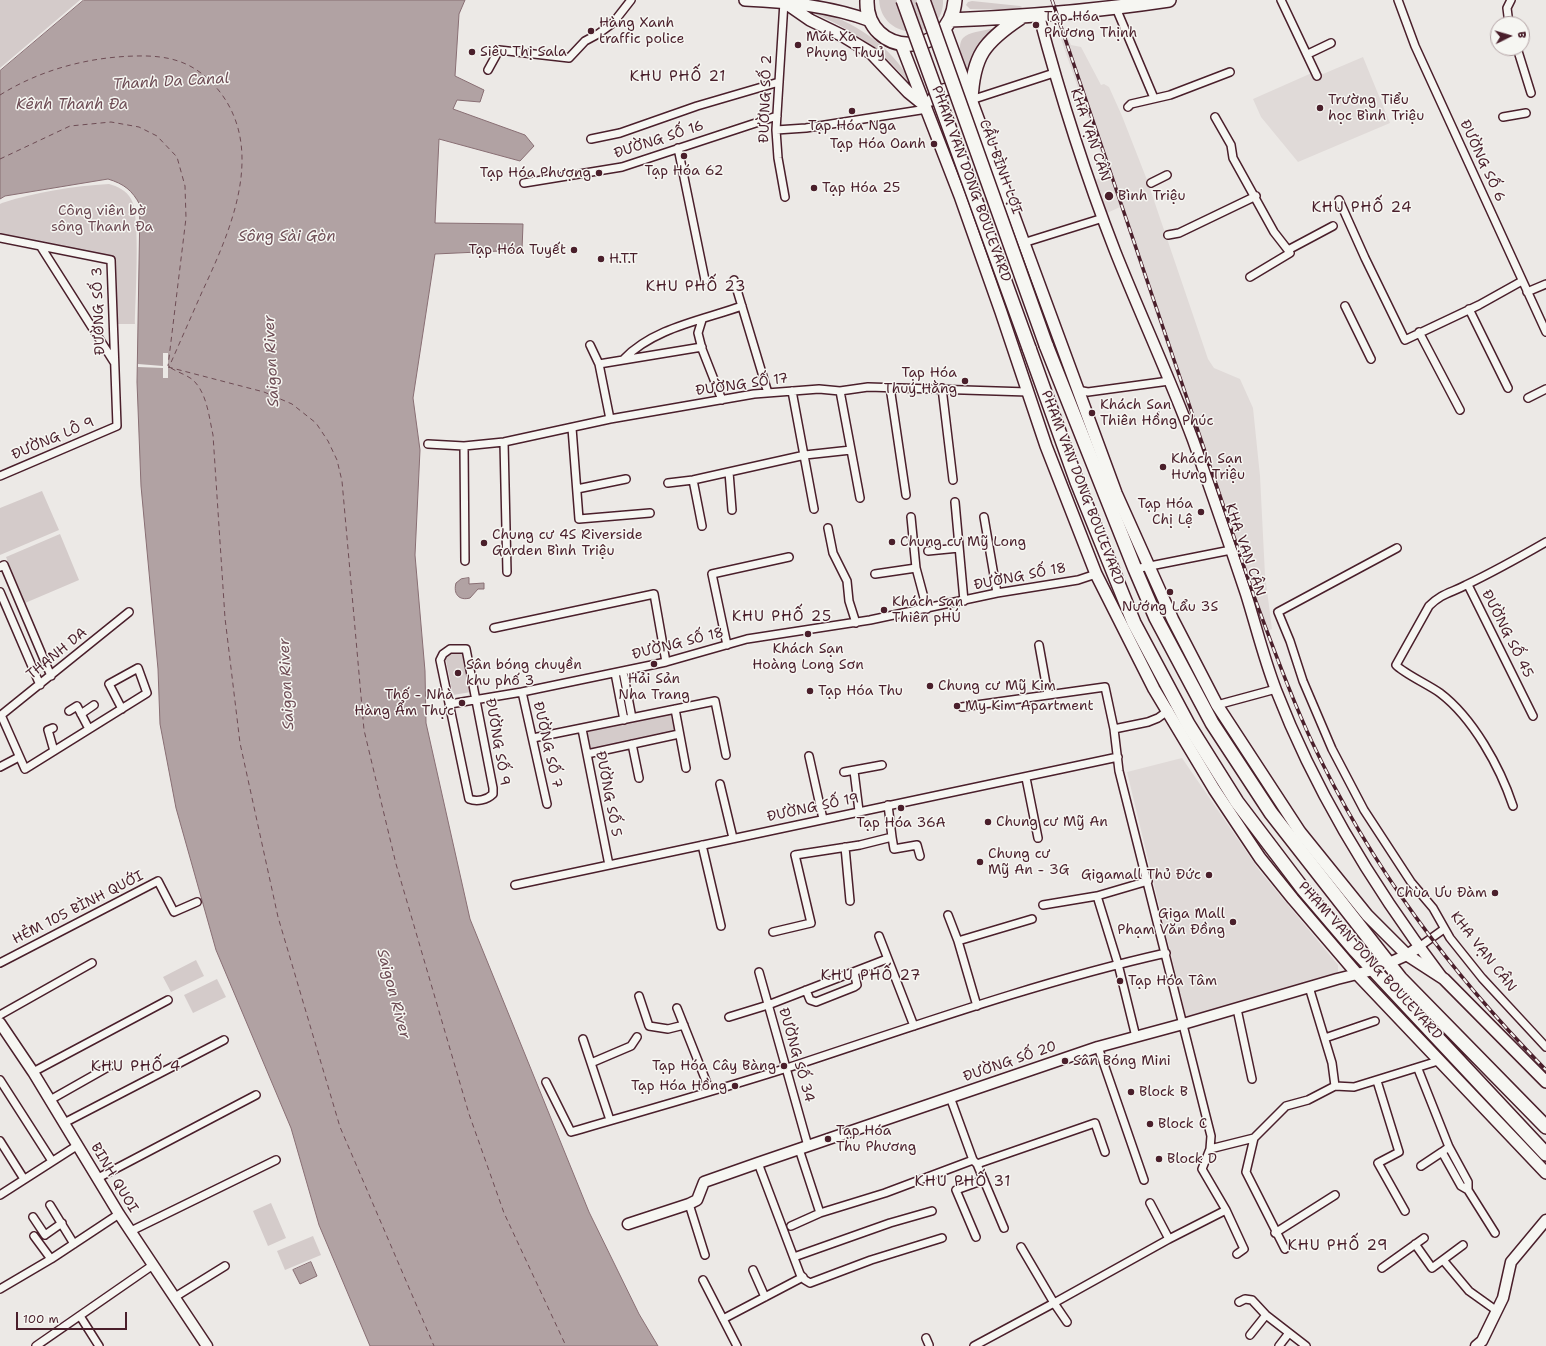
<!DOCTYPE html>
<html>
<head>
<meta charset="utf-8">
<style>
  body { margin:0 }
  #map { position:relative; width:1546px; height:1346px; overflow:hidden; background:#ece9e6; font-family:"Shantell Sans",sans-serif }
  canvas { display:block }
  .north { position:absolute; left:1490px; top:16px; width:40px; height:40px; box-sizing:border-box; background:#f6f6f2; border:1px solid #b1a0a2; border-radius:50%; rotate:85deg; font-size:11px; font-weight:700; line-height:16px; text-align:center; color:#4a1f2b }
  .north::after { content:''; display:block; margin:auto; width:14px; height:18px; background:#4a1f2b; clip-path:polygon(50% 0,100% 100%,50% 72%,0 100%) }
  .scale { position:absolute; left:16px; top:1312px; width:111px; height:18px; box-sizing:border-box; border:2px solid #4a1f2b; border-top:0; padding-left:5px; font-size:12px; line-height:14px; white-space:nowrap; color:#4a1f2b; -webkit-text-stroke:3px #f6f6f2; paint-order:stroke }
</style>
</head>
<body>
<div id="map">
<canvas width="1546" height="1346"></canvas>
<div class="north">B</div>
<div class="scale">100 m</div>
</div>
<script>
const context = document.querySelector('canvas').getContext('2d');
context.lineJoin = 'round';
function fill(path, color) {
  context.fillStyle = color;
  context.fill(path, 'evenodd');
}
function trace(path, color, width, dash) {
  context.strokeStyle = color;
  context.lineWidth = width;
  context.lineCap = dash ? 'butt' : 'round';
  context.setLineDash(dash || []);
  context.stroke(path);
}
function label(font, color, halo, rows, align = 'center') {
  context.font = font + ' "Shantell Sans",sans-serif';
  context.lineWidth = 3;
  context.setLineDash([]);
  context.textBaseline = 'middle';
  context.strokeStyle = halo;
  context.fillStyle = color;
  for (const [text, x, y, turn = 0] of rows) {
    context.save();
    context.translate(x, y);
    context.rotate((+turn || 0) * Math.PI / 180);
    context.textAlign = isNaN(turn) ? turn : align;
    if (halo) context.strokeText(text, 0, 0);
    context.fillText(text, 0, 0);
    context.restore();
  }
}
const built = new Path2D(`
  M1067,37l4,8 10,2 20,38 3,-1 5,3 13,29 25,64 61,179 6,9 26,11 13,29 7,68 5,99 7,54 -9,3 -143,-425 -13,6 -11,-33 12,-6 -47,-135z
  M1363,57l27,66 -92,39 -37,-45 -8,-18 61,-27 2,5z
  M1182,758l77,112 79,95v7l-152,45 -59,-245z`);
const green = new Path2D(`
  M0,0h80l-80,68z
  M879,0h64c2,41 -61,43 -64,0z
  M972,1l48,5 2,1 -3,3 -49,-1 -4,-4 2,-3z
  M814,11c37,7 80,37 97,72h-2c-27,-33 -55,-53 -94,-69z
  M990,29h5l-26,48c-4,-9 -14,-30 -6,-39 6,-6 19,-7 27,-9z
  M109,184c8,2 18,7 22,15 10,16 4,102 4,125h-18l-1,-65 -3,-3 -113,-21v-31l2,-1c34,-11 71,-17 107,-19z
  M42,491l17,39 -59,25v-47z
  M60,534l19,46 -54,23 -19,-46z
  M462,652l9,40 -18,3 -8,-40z
  M671,714l4,17 -84,18 -4,-17z
  M196,960l8,16 -33,16 -8,-15z
  M217,979l9,18 -33,16 -9,-18z
  M271,1203l15,35 -18,8 -15,-35z
  M313,1236l8,19 -36,15 -8,-19z`);
const water = new Path2D(`
  M84,0h381l-6,14 -4,62 29,14 -4,12 -23,-2 -4,9 72,26 9,11 -14,15 -81,-22 -4,84 88,1 -1,26 -87,4 -22,144 7,52 -5,105 10,116 1,52 44,196 119,293 50,102 19,32h-288l-51,-121 -28,-97 -75,-178 -40,-142 -16,-84 -2,-55 -17,-183 -4,-104 3,-177c-8,-15 -16,-21 -32,-26l-103,17 -5,3v-128z
  M469,578v6l15,-1v6h-6l-8,9c-11,3 -17,-4 -14,-15l5,-4z
  M311,1262l6,14 -17,8 -7,-14z`);
const pier = new Path2D(`
  M163,353h5v25h-5v-10l-25,-1v-3l25,2z`);
const ferry = new Path2D(`
  M0,95c43,-27 96,-40 147,-39 32,1 53,11 73,36 46,60 10,140 -18,200 -11,25 -22,50 -33,75
  M0,159l70,-33 41,-4 28,5 18,9 20,21 8,29 1,32 -18,148
  M168,367l96,25 28,12 24,19 12,18 9,19 5,21 22,249 32,134 73,250 35,99 62,133
  M171,368c6,4 16,7 22,12 14,13 16,37 20,55l12,183 15,125 38,174 62,210 94,219`);
const street = new Path2D(`
  M1281,0l36,76
  M1398,0l17,46 131,286
  M784,2l-8,128 2,28 7,39
  M1116,8l38,90
  M1509,24l-2,-16 4,-8
  M1517,48l14,45
  M1308,54l23,-11
  M488,70l11,-20 70,8 16,-17 13,-7 15,-11 18,-23
  M971,100l83,-27
  M1128,107l3,-3 39,-9 60,-23
  M1215,117l16,28 2,13 41,74 14,18 45,-24
  M1503,117l23,-4
  M776,130l30,-2 121,-19
  M591,139l29,-6 77,-27 82,-24
  M678,148l27,132
  M524,183l98,-16 155,-51
  M1151,183l16,-8
  M1339,200l26,58 40,82 74,-35 43,-24
  M1168,235l11,-2 77,-37
  M0,238l111,22 6,166 -117,50
  M1023,243l80,-25
  M41,247l73,115
  M1250,277l40,-24
  M734,280l34,113
  M1527,292l19,-8
  M1345,306l26,53
  M1469,309l39,79
  M702,320l-4,13 4,16 20,51
  M1419,332l41,78
  M590,345l9,19 11,55
  M624,359c29,-31 79,-39 118,-53
  M599,364l103,-17
  M890,387l16,108
  M942,388l11,92
  M1077,390l11,2 81,-11
  M792,391l22,118
  M840,391l20,107
  M1528,398l18,-9
  M572,428l7,91 71,-6
  M504,442l3,130
  M428,444l36,2 40,-4 106,-23 144,-25 65,-5 21,2 28,-4 160,5
  M464,446l1,115
  M729,472l3,38
  M693,480l9,46
  M668,483l25,-3 112,-25 46,-5
  M577,489l49,-10
  M955,502l9,99
  M911,517l5,51 11,41
  M984,517l13,76
  M828,528l5,25 14,28 2,20 7,22
  M1397,548l-119,64 12,29 13,40 29,68 32,61 47,72 22,26 17,30 32,40 64,69
  M928,551l31,-3
  M0,567l4,-2 47,111
  M1135,569l96,-19
  M875,574l41,-6
  M1468,585l65,131
  M0,592l40,93
  M494,628l160,-34 12,68
  M727,645l-15,-71 77,-17
  M1039,645l9,50
  M450,649h16l27,139v6c-6,6 -16,8 -24,5l-29,-139 3,-6z
  M623,671l9,47
  M615,673l9,47
  M522,692l25,112
  M450,704l72,-12 144,-30 81,-23 123,-19 127,-27 81,-13 18,-6
  M1217,705l59,-16
  M962,707l143,-20 9,42 5,42 92,365 -1,13 -8,20 24,41 18,39 -7,5
  M675,709l11,59
  M69,711l8,-5 12,23
  M81,714l13,-9
  M1,715l24,54 122,-76 -9,-25 -29,16 13,25
  M0,716l129,-104
  M53,728l-5,2 6,21
  M582,729l27,136
  M1114,729l34,-7 10,-4 11,-8
  M533,738l182,-37 11,54
  M632,744l7,34
  M587,754l92,-20
  M809,756l14,63
  M0,767l19,-10
  M854,771l5,40
  M844,772l38,-7
  M1026,778l12,60
  M720,784l13,54
  M1513,806c-13,-39 -40,-88 -73,-113 -11,-8 -37,-20 -44,-28l33,-59c13,-13 22,-13 37,-21 27,-13 54,-28 80,-43
  M892,837l2,12 23,-4 3,11
  M702,845l19,81
  M845,847l5,54
  M515,885l603,-128
  M1097,896l21,68 18,73
  M1043,905l54,-9 51,-15
  M948,915l10,26
  M773,932l38,-9 -16,-68 65,-10 32,-8 -4,-32
  M879,936l35,90
  M1419,947l25,-18
  M0,963l158,-82 16,31 23,-10
  M759,972l49,174
  M1309,987l23,76 3,23
  M806,990l4,10 6,2 38,-15 3,-2 -3,-13
  M639,996l10,30 19,3 16,-4
  M977,1006l-19,-65 74,-22
  M677,1008l33,83
  M1237,1009l15,70
  M0,1015l92,-52
  M729,1017l39,-12 119,-46
  M1325,1038l50,-17
  M583,1039l27,81
  M1098,1047l46,133
  M591,1063l40,-17 6,-9
  M1418,1069l31,78 19,35v8l27,43
  M33,1072l135,-72
  M0,1080l52,81
  M1377,1081l22,71 -21,11 27,48
  M546,1082l25,50c72,-21 144,-41 216,-64 125,-41 250,-86 379,-115
  M950,1097l23,63 4,4 27,64
  M50,1100l60,-34
  M64,1123l160,-83
  M0,1141l24,38
  M1449,1147l-7,5 19,34 7,4
  M799,1149l21,64
  M1210,1149l44,-11
  M758,1163l42,111 5,6 5,3 61,-23 71,-22
  M977,1164l118,-41 10,29
  M1421,1166l21,-14
  M98,1178l158,-83
  M0,1195l78,-50
  M1150,1203l19,36
  M689,1204l16,51
  M50,1205l24,39
  M33,1217l12,18 17,-12
  M791,1226l29,-13 65,-20 88,-33
  M131,1231l145,-71
  M1275,1233l60,-38
  M34,1236l17,23
  M976,1237l-20,-47 28,-10
  M1415,1244l17,24 31,-23
  M1285,1249l-39,-77 8,-34 32,-32 22,-6 27,-14 19,1 84,-26
  M794,1257l96,-34 42,-12
  M1443,1260l26,31 28,20
  M1382,1268l42,-30
  M753,1270l12,27
  M703,1280l34,66
  M0,1289l51,-30 68,-45
  M175,1297l50,-31
  M1239,1302l6,-3 7,1 14,15 40,31
  M80,1316l19,30
  M723,1319l80,-42
  M1067,1322l-13,-19 115,-64 57,-29
  M1250,1335l16,-20
  M926,1338l3,7
  M36,1346l117,-81
  M974,1346l80,-43 -33,-56
  M1279,1346l10,-13`);
const secondary = new Path2D(`
  M1039,16c21,79 46,158 76,235 25,63 54,125 78,189 18,51 36,103 53,154 10,32 18,65 30,96 39,101 99,199 165,286
  M0,1023l33,49 86,142 88,132
  M628,1224l61,-20 8,-4 7,-18 54,-19 340,-116 85,-23 154,-45 36,-9 34,-15 12,-8
  M1476,1346l6,-5 21,-43 8,-36 35,-42`);
const primary = new Path2D(`
  M745,0c44,2 85,6 126,21
  M784,2l26,18 33,16 28,17 37,39 16,13
  M945,29l171,464 57,127 44,85 83,127 67,83 40,40 37,24 102,103
  M901,44l59,152 41,116 45,134 50,128 58,115 60,100 46,69 33,41 65,76 188,198
  M932,100c7,-11 17,-14 29,-8`);
const highway = new Path2D(`
  M867,0c-2,57 83,61 88,0
  M950,20c74,-3 146,-9 219,-20
  M971,100c2,-44 13,-58 49,-82
  M1046,345l89,224 21,49 56,105 59,90 129,165 146,149
  M1029,348l48,134 57,141 54,101 49,78 66,87 52,61 191,204`);
const rail = new Path2D(`
  M1052,0l202,596c18,49 36,99 58,146 59,125 138,230 234,328`);
const highwayBridge = new Path2D(`
  M903,0l126,348
  M923,0l123,345`);
const markers = [
  [1036,25,4,"#4a1f2b"],
  [591,31,4,"#4a1f2b"],
  [798,45,4,"#4a1f2b"],
  [472,52,4,"#4a1f2b"],
  [1320,108,4,"#4a1f2b"],
  [852,111,4,"#4a1f2b"],
  [934,144,4,"#4a1f2b"],
  [684,156,4,"#4a1f2b"],
  [599,173,4,"#4a1f2b"],
  [814,188,4,"#4a1f2b"],
  [1109,196,5,"#4a1f2b"],
  [574,250,4,"#4a1f2b"],
  [601,259,4,"#4a1f2b"],
  [965,381,4,"#4a1f2b"],
  [1092,413,4,"#4a1f2b"],
  [1163,467,4,"#4a1f2b"],
  [1201,512,4,"#4a1f2b"],
  [892,542,4,"#4a1f2b"],
  [484,543,4,"#4a1f2b"],
  [1170,592,4,"#4a1f2b"],
  [884,610,4,"#4a1f2b"],
  [808,634,4,"#4a1f2b"],
  [654,664,4,"#4a1f2b"],
  [458,673,4,"#4a1f2b"],
  [930,686,4,"#4a1f2b"],
  [810,691,4,"#4a1f2b"],
  [462,703,4,"#4a1f2b"],
  [957,706,4,"#4a1f2b"],
  [901,808,4,"#4a1f2b"],
  [988,822,4,"#4a1f2b"],
  [980,862,4,"#4a1f2b"],
  [1209,875,4,"#4a1f2b"],
  [1495,893,4,"#4a1f2b"],
  [1233,922,4,"#4a1f2b"],
  [1120,981,4,"#4a1f2b"],
  [1065,1061,4,"#4a1f2b"],
  [784,1066,4,"#4a1f2b"],
  [735,1086,4,"#4a1f2b"],
  [1131,1092,4,"#4a1f2b"],
  [1150,1124,4,"#4a1f2b"],
  [828,1139,4,"#4a1f2b"],
  [1159,1159,4,"#4a1f2b"]
];
const poiNames = [
  ["Tạp Hóa",1044,17],
  ["Phương Thịnh",1044,33],
  ["Hàng Xanh",599,23],
  ["traffic police",599,39],
  ["Mát Xa",806,37],
  ["Phụng Thuỷ",806,53],
  ["Siêu Thị Sala",480,52],
  ["Trường Tiểu",1328,100],
  ["học Bình Triệu",1328,116],
  ["Tạp Hóa Nga",852,126,"center"],
  ["Tạp Hóa Oanh",926,144,"right"],
  ["Tạp Hóa 62",684,171,"center"],
  ["Tạp Hóa Phượng",591,173,"right"],
  ["Tạp Hóa 25",822,188],
  ["Bình Triệu",1118,196],
  ["Tạp Hóa Tuyết",566,250,"right"],
  ["H.T.T",609,259],
  ["Tạp Hóa",957,373,"right"],
  ["Thuý Hằng",957,389,"right"],
  ["Khách Sạn",1100,405],
  ["Thiên Hồng Phúc",1100,421],
  ["Khách Sạn",1171,459],
  ["Hưng Triệu",1171,475],
  ["Tạp Hóa",1193,504,"right"],
  ["Chị Lệ",1193,520,"right"],
  ["Chung cư 4S Riverside",492,535],
  ["Garden Bình Triệu",492,551],
  ["Chung cư Mỹ Long",900,542],
  ["Khách Sạn",892,602],
  ["Thiên pHÚ",892,618],
  ["Nướng Lẩu 3S",1170,607,"center"],
  ["Khách Sạn",808,649,"center"],
  ["Hoàng Long Sơn",808,665,"center"],
  ["Sân bóng chuyền",466,665],
  ["khu phố 3",466,681],
  ["Hải Sản",654,679,"center"],
  ["Nha Trang",654,695,"center"],
  ["Chung cư Mỹ Kim",938,686],
  ["Tạp Hóa Thu",818,691],
  ["Thố - Nhà",454,695,"right"],
  ["Hàng Ẩm Thực",454,711,"right"],
  ["My Kim Apartment",965,706],
  ["Chung cư Mỹ An",996,822],
  ["Tạp Hóa 36A",901,823,"center"],
  ["Chung cư",988,854],
  ["Mỹ An - 3G",988,870],
  ["Gigamall Thủ Đức",1201,875,"right"],
  ["Chùa Ưu Đàm",1487,893,"right"],
  ["Giga Mall",1225,914,"right"],
  ["Phạm Văn Đồng",1225,930,"right"],
  ["Tạp Hóa Tâm",1128,981],
  ["Sân Bóng Mini",1073,1061],
  ["Tạp Hóa Cây Bàng",776,1066,"right"],
  ["Tạp Hóa Hồng",727,1086,"right"],
  ["Block B",1139,1092],
  ["Block C",1158,1124],
  ["Tạp Hóa",836,1131],
  ["Thu Phương",836,1147],
  ["Block D",1167,1159]
];
const streetNames = [
  ["ĐƯỜNG SỐ 2",766,99,-88],
  ["KHA VẠN CÂN",1090,135,71],
  ["ĐƯỜNG SỐ 16",659,140,-18],
  ["ĐƯỜNG SỐ 6",1482,161,65],
  ["CẦU BÌNH LỢI",1000,167,70],
  ["PHAM VAN DONG BOULEVARD",971,184,70],
  ["ĐƯỜNG SỐ 3",99,311,-92],
  ["ĐƯỜNG SỐ 17",742,385,-8],
  ["ĐƯỜNG LÔ 9",53,439,-23],
  ["PHAM VAN DONG BOULEVARD",1082,488,69],
  ["KHA VẠN CÂN",1245,550,71],
  ["ĐƯỜNG SỐ 18",1020,577,-11],
  ["ĐƯỜNG SỐ 45",1507,634,63],
  ["ĐƯỜNG SỐ 18",678,644,-14],
  ["THANH DA",57,654,-39],
  ["ĐƯỜNG SỐ 9",497,742,80],
  ["ĐƯỜNG SỐ 7",547,745,77],
  ["ĐƯỜNG SỐ 5",608,794,79],
  ["ĐƯỜNG SỐ 19",813,808,-12],
  ["HẺM 105 BÌNH QUỚI",78,908,-27],
  ["KHA VẠN CÂN",1483,952,52],
  ["PHAM VAN DONG BOULEVARD",1370,961,48],
  ["ĐƯỜNG SỐ 34",796,1055,74],
  ["ĐƯỜNG SỐ 20",1010,1062,-19],
  ["BINH QUOI",114,1178,59]
];
const parkNames = [
  ["Công viên bờ",102,211],
  ["sông Thanh Đa",102,227]
];
const neighbourhoodNames = [
  ["KHU PHỐ 21",678,77],
  ["KHU PHỐ 24",1362,208],
  ["KHU PHỐ 23",696,287],
  ["KHU PHỐ 25",782,617],
  ["KHU PHỐ 27",871,976],
  ["KHU PHỐ 4",136,1067],
  ["KHU PHỐ 31",963,1182],
  ["KHU PHỐ 29",1338,1246]
];
const waterNames = [
  ["Thanh Da Canal",171,82,-3],
  ["Kênh Thanh Đa",72,105],
  ["Sông Sài Gòn",287,237],
  ["Saigon River",272,361,-93],
  ["Saigon River",287,684,-93],
  ["Saigon River",393,994,75]
];
fill(built, '#e0dad8');
fill(green, '#d4cbca');
fill(water, '#b1a2a3');
trace(water, '#886e73', 1);
fill(pier, '#ece9e6');
trace(ferry, '#6e4d55', 1, [5, 4]);
trace(street, '#4a1f2b', 10);
trace(secondary, '#4a1f2b', 13);
trace(primary, '#4a1f2b', 14);
trace(highway, '#4a1f2b', 16);
trace(street, '#f6f6f2', 7);
trace(secondary, '#f6f6f2', 10);
trace(primary, '#f6f6f2', 11);
trace(highway, '#f6f6f2', 13);
trace(rail, '#4a1f2b', 3.5);
trace(rail, '#f6f6f2', 2, [6]);
trace(highwayBridge, '#4a1f2b', 16, []);
trace(highwayBridge, '#f6f6f2', 13);
for (const [x, y, r, color] of markers) {
  const dot = new Path2D();
  dot.arc(x, y, r, 0, 2 * Math.PI);
  context.fillStyle = color;
  context.fill(dot);
  trace(dot, '#f6f6f2', 1.5);
}
label('14px', '#4a1f2b', '#f6f6f2', poiNames, 'left');
label('14px', '#4a1f2b', '#f6f6f2', streetNames);
label('14px', '#6c4a53', '#f6f6f2', parkNames);
context.letterSpacing = '1px';
label('15px', '#4a1f2b', '#f6f6f2', neighbourhoodNames);
context.letterSpacing = '0px';
label('italic 15px', '#6e4d55', '#f6f6f2', waterNames);
</script>
</body>
</html>
